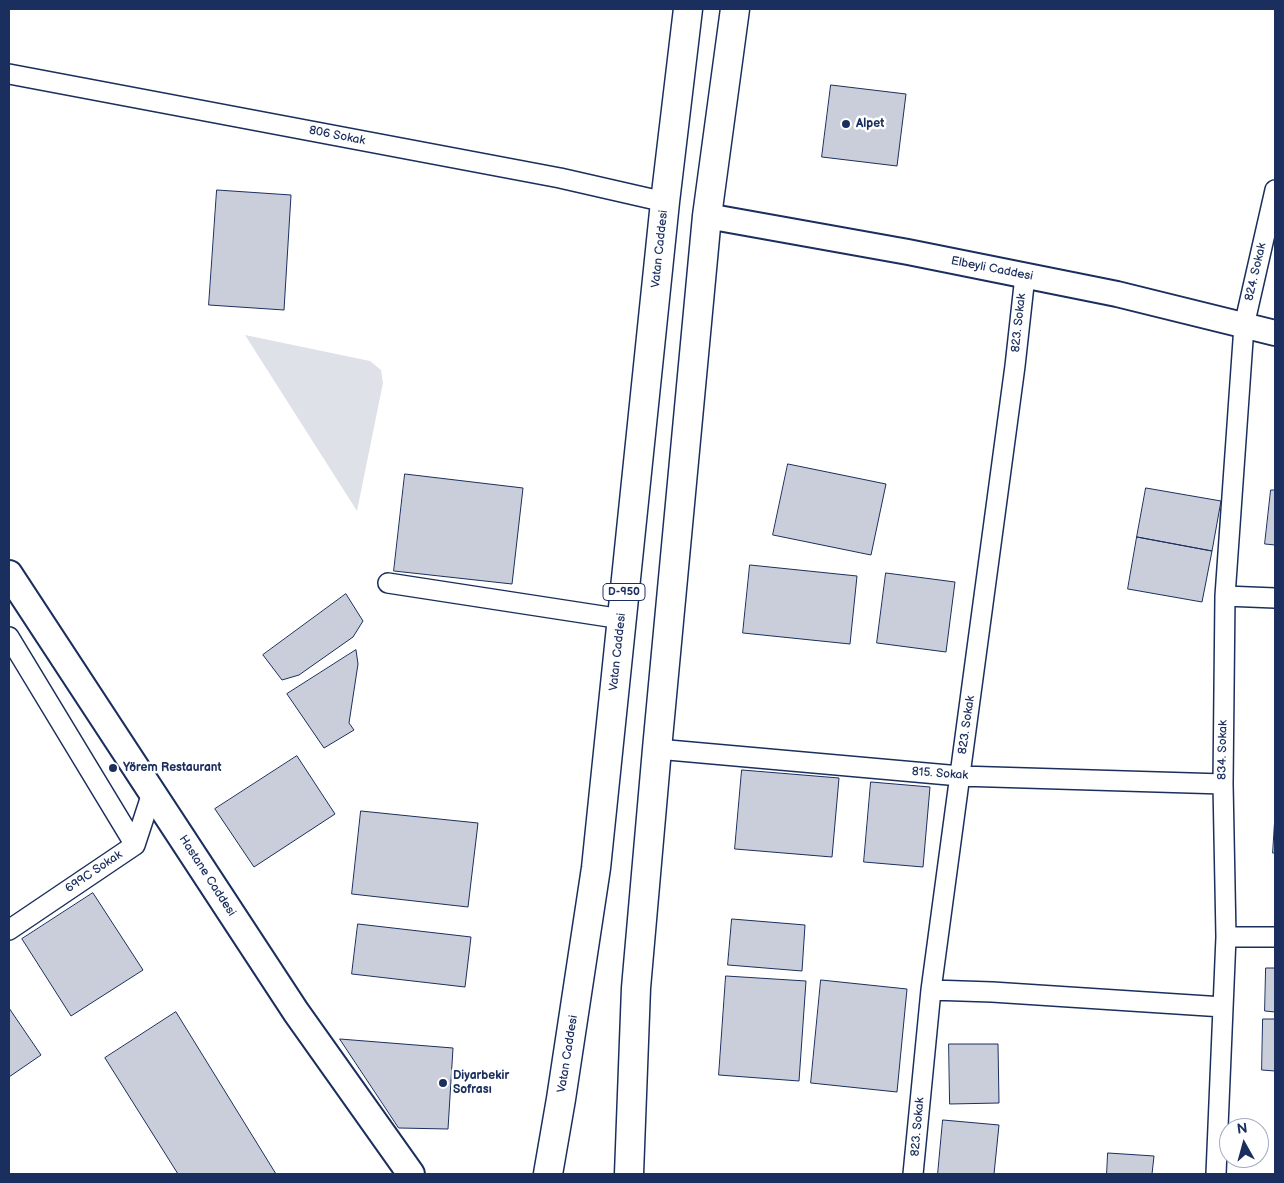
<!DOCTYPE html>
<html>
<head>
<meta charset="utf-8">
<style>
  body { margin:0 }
  #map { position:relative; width:1284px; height:1183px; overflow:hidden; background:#fff; font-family:"Balsamiq Sans",sans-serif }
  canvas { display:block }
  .frame { position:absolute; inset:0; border:10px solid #1b2f5e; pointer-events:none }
  .north { position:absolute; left:1219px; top:1118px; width:50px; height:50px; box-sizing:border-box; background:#fff; border:1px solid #a4acbf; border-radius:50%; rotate:353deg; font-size:14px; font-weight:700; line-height:20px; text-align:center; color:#1b2f5e }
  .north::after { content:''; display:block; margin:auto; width:18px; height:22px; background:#1b2f5e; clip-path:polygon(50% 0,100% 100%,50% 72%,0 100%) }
</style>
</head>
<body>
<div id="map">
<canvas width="1284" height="1183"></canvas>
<div class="frame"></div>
<div class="north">N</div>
</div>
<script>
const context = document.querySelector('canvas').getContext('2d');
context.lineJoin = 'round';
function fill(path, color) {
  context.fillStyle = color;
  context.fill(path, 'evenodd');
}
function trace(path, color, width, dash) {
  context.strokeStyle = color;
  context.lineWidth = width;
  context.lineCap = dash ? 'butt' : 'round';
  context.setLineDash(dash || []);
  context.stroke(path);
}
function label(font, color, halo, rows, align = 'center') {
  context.font = font + ' "Balsamiq Sans",sans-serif';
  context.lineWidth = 5;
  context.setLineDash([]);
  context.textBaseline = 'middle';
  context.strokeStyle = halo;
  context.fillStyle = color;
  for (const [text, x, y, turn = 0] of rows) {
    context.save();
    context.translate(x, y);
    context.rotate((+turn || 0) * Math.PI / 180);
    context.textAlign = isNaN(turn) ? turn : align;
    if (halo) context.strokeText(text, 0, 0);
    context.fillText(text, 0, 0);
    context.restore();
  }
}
const green = new Path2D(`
  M245,335l125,26 11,9 2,13 -26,128z`);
const building = new Path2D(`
  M831,85l75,9 -9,72 -75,-9z
  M217,190l74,5 -7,115 -75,-5z
  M788,464l98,20 -15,71 -98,-20z
  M405,474l118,14 -11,96 -118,-13z
  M1146,488l75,13 -9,50 -75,-14z
  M1271,490h4v55l-10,-1z
  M1137,537l75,14 -10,51 -74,-13z
  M750,565l107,11 -7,68 -107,-11z
  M886,573l69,9 -9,70 -69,-9z
  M346,594l17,27 -10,16 -54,38 -17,5 -19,-25z
  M356,650l2,14 -9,59 5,7 -30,18 -37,-54z
  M297,756l38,58 -81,53 -39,-58z
  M742,770l97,8 -7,79 -97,-8z
  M871,782l59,5 -7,80 -59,-5z
  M361,811l117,12 -10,84 -116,-13z
  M1275,815v38h-2z
  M93,893l50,77 -72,46 -49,-77z
  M732,919l73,6 -3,46 -74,-6z
  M358,924l113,13 -6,50 -113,-13z
  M1266,968h9v44l-10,-1z
  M726,976l80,5 -7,100 -80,-6z
  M821,980l86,9 -10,103 -86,-9z
  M9,1008l32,47 -32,22z
  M176,1012l100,162h-98l-73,-116z
  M1263,1019h12v52l-13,-1z
  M340,1039l113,9 -5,81 -49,-1z
  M949,1044h49l1,59 -49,1z
  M943,1120l56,5 -5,49h-56z
  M1108,1153l46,3 -2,18h-45z`);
const minor = new Path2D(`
  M9,74l551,104 105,24
  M388,583l234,36
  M1225,596l50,2
  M9,637l126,208
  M657,749l303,27 263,8
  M9,930l126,-85 17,-52
  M1226,937h49
  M931,990l61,2 231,15
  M913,1174l18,-184 84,-624 10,-90
  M1216,1174l10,-237 -3,-153 2,-188 19,-270 31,-136`);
const tertiary = new Path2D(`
  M707,216l201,36 209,42 158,39`);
const secondary = new Path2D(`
  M9,574l287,438 115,162`);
const trunk = new Path2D(`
  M548,1174l13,-75 35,-231 69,-666 23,-193
  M629,1174l7,-186 21,-239 50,-533 28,-207`);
const markers = [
  [846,124,5,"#1b2f5e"],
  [113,768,5,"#1b2f5e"],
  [443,1083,5,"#1b2f5e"]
];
const shields = [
  [624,592,42]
];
const shieldNames = [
  ["D-950",624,592]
];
const poiNames = [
  ["Alpet",856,124],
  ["Yörem Restaurant",123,768],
  ["Diyarbekir",453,1076],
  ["Sofrası",453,1090]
];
const streetNames = [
  ["806 Sokak",337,136,11],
  ["Vatan Caddesi",660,249,-84],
  ["Elbeyli Caddesi",992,269,11],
  ["824. Sokak",1256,272,-77],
  ["823. Sokak",1019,323,-84],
  ["Vatan Caddesi",618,652,-84],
  ["823. Sokak",967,725,-82],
  ["834. Sokak",1223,750,-89],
  ["815. Sokak",940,774,4],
  ["699C Sokak",94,872,-34],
  ["Hastane Caddesi",207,876,57],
  ["Vatan Caddesi",568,1054,-81],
  ["823. Sokak",918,1127,-85]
];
fill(green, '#dee1e7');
fill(building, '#caceda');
trace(building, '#1b2f5e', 1);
trace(minor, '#1b2f5e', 22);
trace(tertiary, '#1b2f5e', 28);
trace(secondary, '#1b2f5e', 30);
trace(trunk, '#1b2f5e', 31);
trace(minor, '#fff', 19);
trace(tertiary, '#fff', 24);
trace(secondary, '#fff', 26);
trace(trunk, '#fff', 28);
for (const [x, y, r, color] of markers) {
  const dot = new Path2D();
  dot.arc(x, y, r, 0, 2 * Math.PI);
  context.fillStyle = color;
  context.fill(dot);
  trace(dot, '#fff', 2);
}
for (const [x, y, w] of shields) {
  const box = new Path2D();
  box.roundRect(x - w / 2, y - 8.5, w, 17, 4);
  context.fillStyle = '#fff';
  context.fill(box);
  trace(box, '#1b2f5e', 1);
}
label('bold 11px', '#1b2f5e', null, shieldNames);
label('bold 12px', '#1b2f5e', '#fff', poiNames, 'left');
label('12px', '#1b2f5e', '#fff', streetNames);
</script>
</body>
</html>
